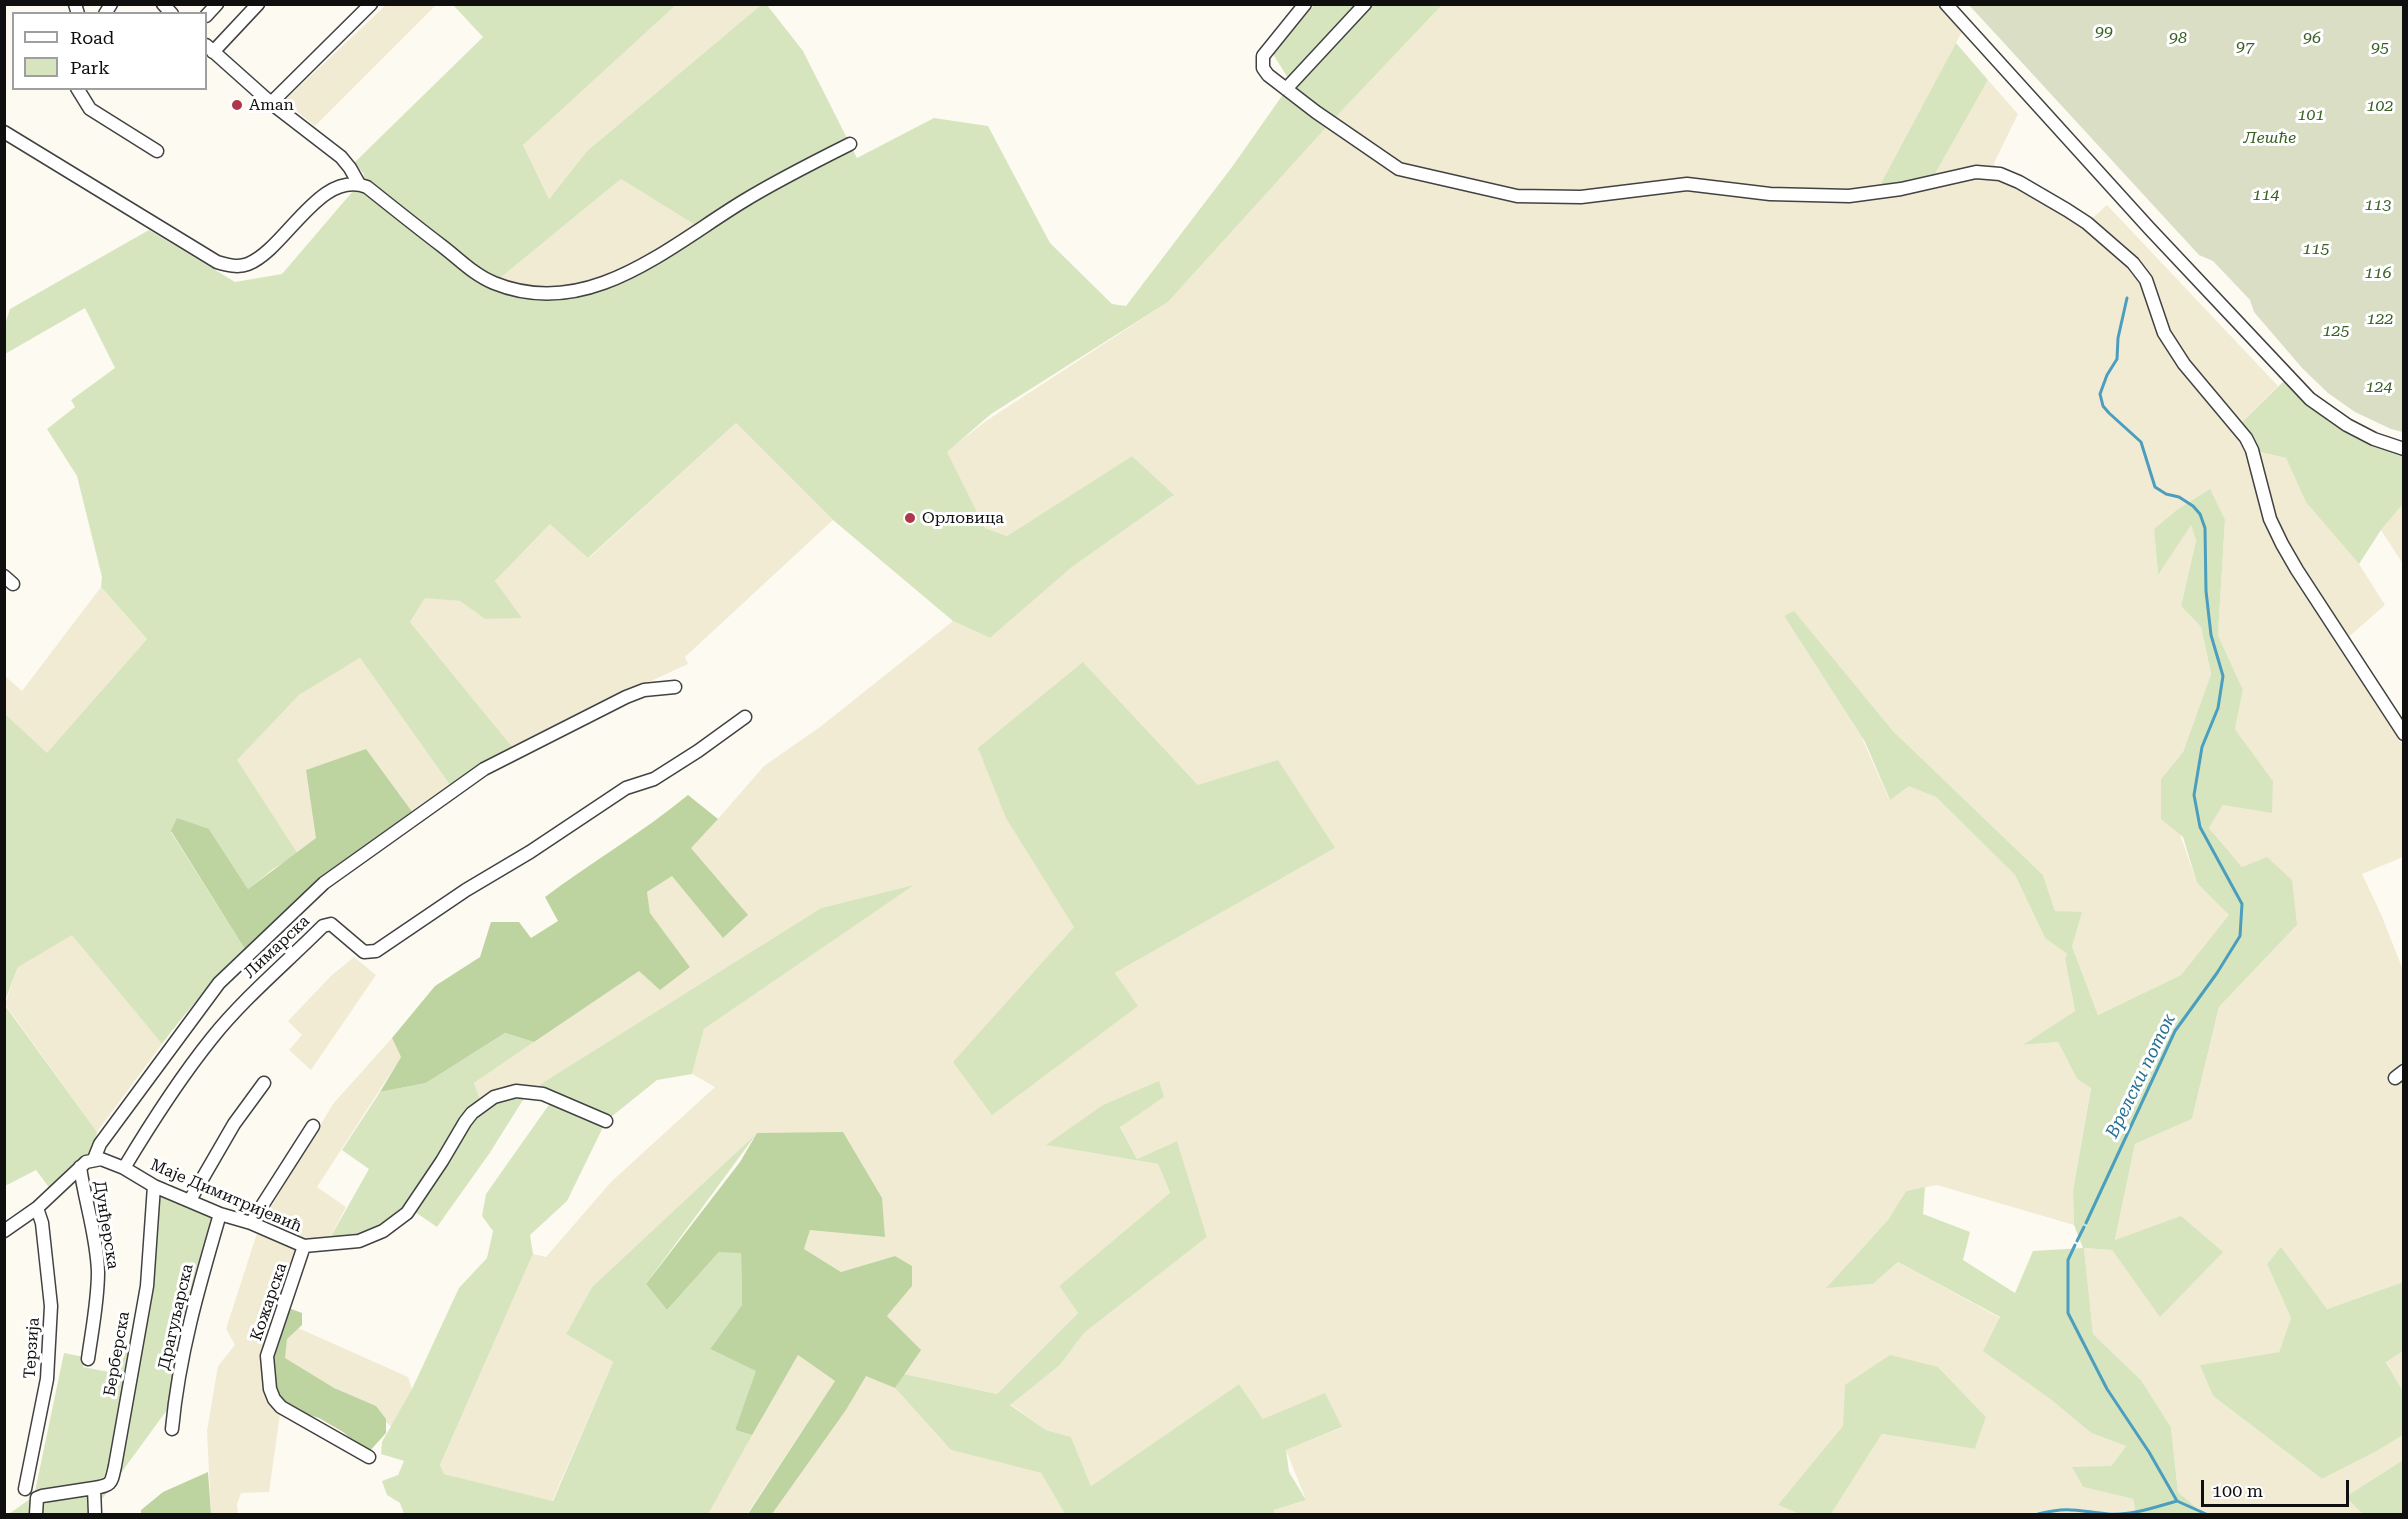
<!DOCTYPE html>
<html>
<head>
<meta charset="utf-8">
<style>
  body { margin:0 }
  #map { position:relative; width:2408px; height:1519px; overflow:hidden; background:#fdfaf2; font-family:"Roboto Serif",serif }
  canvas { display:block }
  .frame { position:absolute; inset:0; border:6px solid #0f0f0f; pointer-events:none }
  .legend { position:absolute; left:12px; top:12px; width:195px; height:78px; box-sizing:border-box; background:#fff; border:2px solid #9f9f9f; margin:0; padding:8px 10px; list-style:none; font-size:18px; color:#0f0f0f }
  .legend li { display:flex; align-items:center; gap:12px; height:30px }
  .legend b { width:30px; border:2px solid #9f9f9f }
  .scale { position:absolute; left:2201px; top:1480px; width:148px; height:27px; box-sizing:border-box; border:3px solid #0f0f0f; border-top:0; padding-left:8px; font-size:18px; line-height:21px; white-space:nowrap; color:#0f0f0f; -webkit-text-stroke:4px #fff; paint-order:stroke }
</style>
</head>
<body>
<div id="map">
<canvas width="2408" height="1519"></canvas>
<div class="frame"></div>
<ul class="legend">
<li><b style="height:8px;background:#fff"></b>Road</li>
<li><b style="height:16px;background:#d7e5bf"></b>Park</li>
</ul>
<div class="scale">100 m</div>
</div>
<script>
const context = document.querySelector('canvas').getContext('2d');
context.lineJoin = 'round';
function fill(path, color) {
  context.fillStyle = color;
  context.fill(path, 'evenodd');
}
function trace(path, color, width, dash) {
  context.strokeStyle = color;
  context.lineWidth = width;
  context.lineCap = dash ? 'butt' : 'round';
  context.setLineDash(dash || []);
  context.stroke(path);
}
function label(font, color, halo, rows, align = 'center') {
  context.font = font + ' "Roboto Serif",serif';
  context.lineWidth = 6;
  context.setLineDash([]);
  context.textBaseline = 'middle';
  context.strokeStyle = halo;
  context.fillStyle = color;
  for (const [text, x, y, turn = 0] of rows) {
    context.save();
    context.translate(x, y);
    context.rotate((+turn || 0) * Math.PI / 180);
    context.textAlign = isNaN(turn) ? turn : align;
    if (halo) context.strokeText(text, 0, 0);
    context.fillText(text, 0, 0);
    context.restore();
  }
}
const farmland = new Path2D(`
  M433,4l2,2 -120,120 -31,-25 102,-96z
  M676,5h85l-174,146 -38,48 -26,-54z
  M1442,5h504l19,21 -88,167 54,-12 57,-101 30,34 -24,49 6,11 87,49 20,-18 171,181 -40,40 14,24 34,8 21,44 52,62 26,41 -41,36 59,95v121l-41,17 19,40 22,56v312l-76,27 -46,-61 -14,16 24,54 -12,34 -78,13 12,31 109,83 53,-27 28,-17v25l-58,37 18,17h-159l-26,-22 -7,-65 -30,-47 -48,-46 -9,-86 28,2 48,66 -45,-75 20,-97 57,-25 27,-112 78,-82 -55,-58 -33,-39 14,-23 50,-24 -38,-52 8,-39 -25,-55 7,-115 -71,9 4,45 33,-50 5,15 -15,67 20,21 10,47 -28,78 -22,27 36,104 33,32 -49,60 -83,40 -26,-69 -17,-35 -12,-36 -150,-144 -99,-119 -10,4 77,120 28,63 20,-14 27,12 79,78 30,63 22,16 -2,5 10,52 -51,34 34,-3 19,37 14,8 -18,104 1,34 -137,-40 -31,6 -18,29 -61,67 46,-3 25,-22 102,56 49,80 42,35 35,13 -15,20 -38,2 10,19 50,12 3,15h-305l51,-80 93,15 11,-32 -48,-50 -93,18 -1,41 -65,79 21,9h-526v-4l32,-10 -20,-50 55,-22 -78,-9 -24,-35 -148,102 -20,-49 -25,-7 -36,-26 50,-39 24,-32 123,-96 -30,-96 -40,18 -17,-33 44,-29 -117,48 111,19 12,30 -111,92 19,27 -81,81 -93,-20 16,-24 -33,-34 25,-30 -17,-30 -54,16 -37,-23 6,-20 75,8 -128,-104 -165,154 -26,47 47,28 -61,139 -108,-27 -4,-9 93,-211 13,3 65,-75 104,-95 -23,-13 12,-45 208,-143 -91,22 -293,184 -46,13 -8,-22 165,-113 51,-3 -40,-54 -3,-21 26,-17 50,63 24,-22 -57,-69 28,-28 46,-53 56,-39 133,-106 37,17 82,-71 101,-71 -41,-40 -125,80 -22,-8 -39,-76 40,-31 182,-119 164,-181zM1083,662l115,123 137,63 -220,125 22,33 -183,56 120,-135z
  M621,179l79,49 -71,44 -60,21 -75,-10z
  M736,423l97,97 -148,137 3,7 -48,22 -126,63 -104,-127 15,-25 35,4 25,18 36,-2 -26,-36 56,-58 38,35z
  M2403,504v60l-22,-34z
  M101,587l46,52 -100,115 -42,-40 -1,-39 18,16z
  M360,658l90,127 -37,28 -47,-63 -60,20 11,68 -19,16 -62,-94 63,-65z
  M52,934h20l90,110 -65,88 -92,-128 13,-37z
  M354,957l22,18 -65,95 -22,-20 13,-15 -14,-14 44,-46z
  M392,1038l9,19 -84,130 29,20 -20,38 -22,1 -17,52 -6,109 -12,85 -28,1 -4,11 1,10h-27l-4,-83 11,-65 17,-21 -9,-16 33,-102 74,-123z
  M296,1327l112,50 4,12 -16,42 -25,-23 -91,-49 2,-18z
  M2403,1351v40l-17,-30z
  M798,1355l37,26 -88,133h-43z
  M866,1375l29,13 56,62 90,23 24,41h-293l74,-104z`);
const green = new Path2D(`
  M455,4l221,1 -153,140 26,54 38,-48 174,-146h6l36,46 54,107 77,-40 54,8 62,117 62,61 14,2 106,-139 59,-84 -18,-29 41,-49h128l-110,116 -164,181 -177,112 -44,38 38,76 22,8 125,-80 42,39 -102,72 -82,71 -37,-17 -120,-101 -97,-97 -148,135 -38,-34 -55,57 27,37 -37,1 -25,-18 -35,-3 -15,24 104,127 -64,36 -90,-127 -61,37 -62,65 61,94 -25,15 -25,20 -39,-60 -38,3 75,119c-31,29 -59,58 -84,93l-90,-109 -54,32 -13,34v-287l42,39 100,-114 -46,-52 1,-10 -25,-101 -30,-47 28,-22 -4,-7 44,-32 -30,-60 -80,46v-30l5,-15 139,-79 86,52 47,-8 77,-90 5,-10 -10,-11 129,-126 -29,-31zM621,179l79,49 -114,61 -46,6 -46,-12z
  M1956,43l32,37 -57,101 -55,12z
  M2288,377l22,22 93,50v55l-22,26 -22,34 -53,-62 -20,-44 -34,-8 -14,-24z
  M2210,489l15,31 -7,115 25,55 -8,39 38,52 -1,32 -49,-8 -14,23 33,39 25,-10 25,23 5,45 -78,82 -27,112 -57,25 -20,96 66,-24 42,36 -63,65 -48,-67 -28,-2 9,86 48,46 30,47 7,65 26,22h-68l-3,-15 -50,-12 -11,-20 39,-1 15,-20 -35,-13 -42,-35 -66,-47 17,-34 -102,-55 -25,22 -47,4 62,-68 18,-29 19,-4 -2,27 47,18 -7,28 52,33 18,-42 50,-3 -9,-23 -1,-34 18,-103 -14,-9 -19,-37 -35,3 52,-34 -10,-52 2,-5 -22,-16 -30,-63 -79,-78 -27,-11 -19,14 -25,-58 -81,-126 10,-5 99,120 150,144 12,36 27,1 -10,34 26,69 83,-40 48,-60 -32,-32 -14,-46 -22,-18v-40l22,-27 28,-78 -10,-47 -20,-21 15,-66 -5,-15 -33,50 -4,-46 23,-19z
  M1083,662l115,123 80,-25 57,88 -220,125 23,33 -146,109 -39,-53 121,-135 -68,-109 -28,-70z
  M914,885l-210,144 -12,45 -35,6 -51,41 -39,80 -37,34 3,19 -93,211 4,9 109,27 60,-139 -47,-28 26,-47 165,-154 -111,151 21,26 52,-58h22l1,53 -32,44 47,22 -22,59 17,5 -44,79h-149l-4,-1 -2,1h-149l-4,-11 -13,-8 -5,-14 16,-6 6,-14 -23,-7 1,-12 30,-53 47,-101 28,-30 6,-27 -11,-15 4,-22 67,-95 -25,-7 -39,62 -52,73 -25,-17 -29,21 -57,14 43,-76 -27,-19 38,-58 46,-9 79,-50 29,9 -60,41 8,22 46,-13 293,-184z
  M4,1004l93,128 -4,21 -42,37 -15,-20 -31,16z
  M1159,1081l5,16 -44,30 17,32 40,-18 30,96 -123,96 -24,32 -50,40 36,25 25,7 20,49 148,-102 24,35 62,-26 17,34 -56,23 3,22 17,28 -32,10v4h-209l-24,-41 -90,-23 -56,-62 9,-14 93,20 81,-81 -19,-27 111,-93 -12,-29 -112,-19 57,-40z
  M154,1186l66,28 -45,185 -84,115h-82l25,-18 30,-143 20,4 -1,10 26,5 6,-28 19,4z
  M2281,1247l46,62 76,-27v69l-17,11 17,29v44l-28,17 -53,27 -109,-83 -13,-31 79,-13 12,-34 -24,-54z
  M1890,1355l48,12 48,50 -11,32 -93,-15 -51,80h-31l-22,-9 65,-79 2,-41z
  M2403,1460v54h-40l-18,-17z`);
const forest = new Path2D(`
  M366,749l47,64 -76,52 -30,25 -61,61 -75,-120 6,-13 32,11 39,60 68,-51 -10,-68z
  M688,795l30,24 -27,29 57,67 -25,23 -51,-62 -25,16 3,21 40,54 -30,23 -21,-19 -105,71 -29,-9 -79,50 -46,9 21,-35 -9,-19 43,-52 45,-29 11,-35h28l12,16 27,-17 -13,-24c47,-35 98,-65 143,-102z
  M843,1132l39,66 3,39 -75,-7 -6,19 37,23 54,-16 17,10v20l-25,30 34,34 -26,38 -29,-12 -20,34 -74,104h-24l87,-133 -37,-26 -46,80 -17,-5 21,-59 -46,-22 32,-44 -1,-52 -22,-1 -52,58 -21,-26 94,-122 17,-29z
  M286,1307l16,6v12l-15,14 -2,19 49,30 42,18 10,13v14l-18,20 -25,-21 -24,-14 -22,-7 -12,-8 -8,-8 -7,-33z
  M208,1472l3,42h-70v-4l22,-18z`);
const cemetery = new Path2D(`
  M1969,5h434v427l-12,-3 -36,-17 -27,-19 -25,-24 -49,-57 -4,-12 -37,-39 -14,-6z`);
const stream = new Path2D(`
  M2086,1223l89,-192 42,-58 23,-37 2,-32 -42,-77 -6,-32 8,-48 16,-39 5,-32 -12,-41 -5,-44 -1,-63 -5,-14 -7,-8 -14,-9 -13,-3 -11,-7 -14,-45 -32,-29 -6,-7 -3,-12 7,-19 10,-16 1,-21 9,-40
  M2077,1241l7,-14
  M2075,1245l-7,15v53l39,76 42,63 28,49 29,13
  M2038,1514c31,-8 40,-3 70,0 22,2 48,-7 69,-13`);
const street = new Path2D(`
  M75,4l3,10
  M163,4l9,10
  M1305,4l-42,52v12l5,7 48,37 83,57 118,27 64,1 106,-13 83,10 79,2 52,-7 75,-17 24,2 19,8 48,28 20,13 46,40 13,17 18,53 20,31 62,74 6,12 18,69 12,25 15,26 107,164
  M1946,4l203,224 161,171 37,26 27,14 30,10
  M105,14l6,-10
  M206,16l11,-12
  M206,45l65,58 70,54 9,11 9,16
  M213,52l45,-48
  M77,88l13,21 67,42
  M1286,89l79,-85
  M271,103l100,-99
  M4,132l213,130c10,3 21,6 31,2 38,-15 72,-96 119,-77 25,20 50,40 75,59 17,13 32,29 52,37 93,38 173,-35 248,-81 34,-21 72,-40 108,-58
  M4,576l9,8
  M2395,1078l9,-7
  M94,1159l6,-15 119,-161 105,-100 160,-114 142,-72 18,-7 31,-3
  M80,1167c5,35 17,69 18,105 0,29 -6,58 -10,87
  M124,1168c27,-45 55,-89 88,-130 33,-41 74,-75 111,-112l8,-2 33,28 12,-1 90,-61 64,-38 96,-64 28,-9 44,-28 47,-34
  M190,1200l44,-76 30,-41
  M251,1223l62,-97
  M4,1231l33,-23 49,-46 15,-3 23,9 30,18 66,28 31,9 53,23 55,-5 24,-10 24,-18 35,-52 23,-39 7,-9 22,-16 22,-6 27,3 63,27
  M304,1246l-37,110 3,33 4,10 7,8 88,50
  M172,1429c7,-75 27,-143 48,-215
  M25,1489l22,-110 4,-73 -9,-83 -5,-15
  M36,1514l1,-16 5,-2 52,-8
  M95,1514l-1,-26c18,-3 17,-4 21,-22l32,-180 7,-100`);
const markers = [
  [237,105,6,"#b0364a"],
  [910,518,6,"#b0364a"]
];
const parkNames = [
  ["99",2104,32],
  ["98",2178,38],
  ["96",2312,38],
  ["97",2245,47],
  ["95",2380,48],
  ["102",2380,106],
  ["101",2311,115],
  ["Лешће",2270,138],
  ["114",2266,195],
  ["113",2378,205],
  ["115",2316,249],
  ["116",2378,273],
  ["122",2380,319],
  ["125",2336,331],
  ["124",2379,387]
];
const poiNames = [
  ["Aman",249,105],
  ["Орловица",922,518]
];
const streetNames = [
  ["Лимарска",277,947,-43],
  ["Маје Димитријевић",226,1196,23],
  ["Дунђерска",106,1225,81],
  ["Кожарска",269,1302,-71],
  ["Драгуљарска",176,1317,-77],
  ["Терзија",32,1348,-86],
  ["Берберска",117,1354,-80]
];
const waterNames = [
  ["Врелски поток",2141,1076,-64]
];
fill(farmland, '#f1ebd4');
fill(green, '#d7e5bf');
fill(forest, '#bdd4a0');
fill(cemetery, '#d9dec5');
trace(stream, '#4b9ebe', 3);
trace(street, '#424242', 15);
trace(street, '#fff', 12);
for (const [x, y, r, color] of markers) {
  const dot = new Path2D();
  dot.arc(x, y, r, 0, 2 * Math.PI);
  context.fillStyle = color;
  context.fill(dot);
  trace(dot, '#fff', 2);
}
label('italic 16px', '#396026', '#fff', parkNames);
label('16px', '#0f0f0f', '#fff', poiNames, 'left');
label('16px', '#0f0f0f', '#fff', streetNames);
label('italic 18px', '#257093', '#fff', waterNames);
</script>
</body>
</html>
